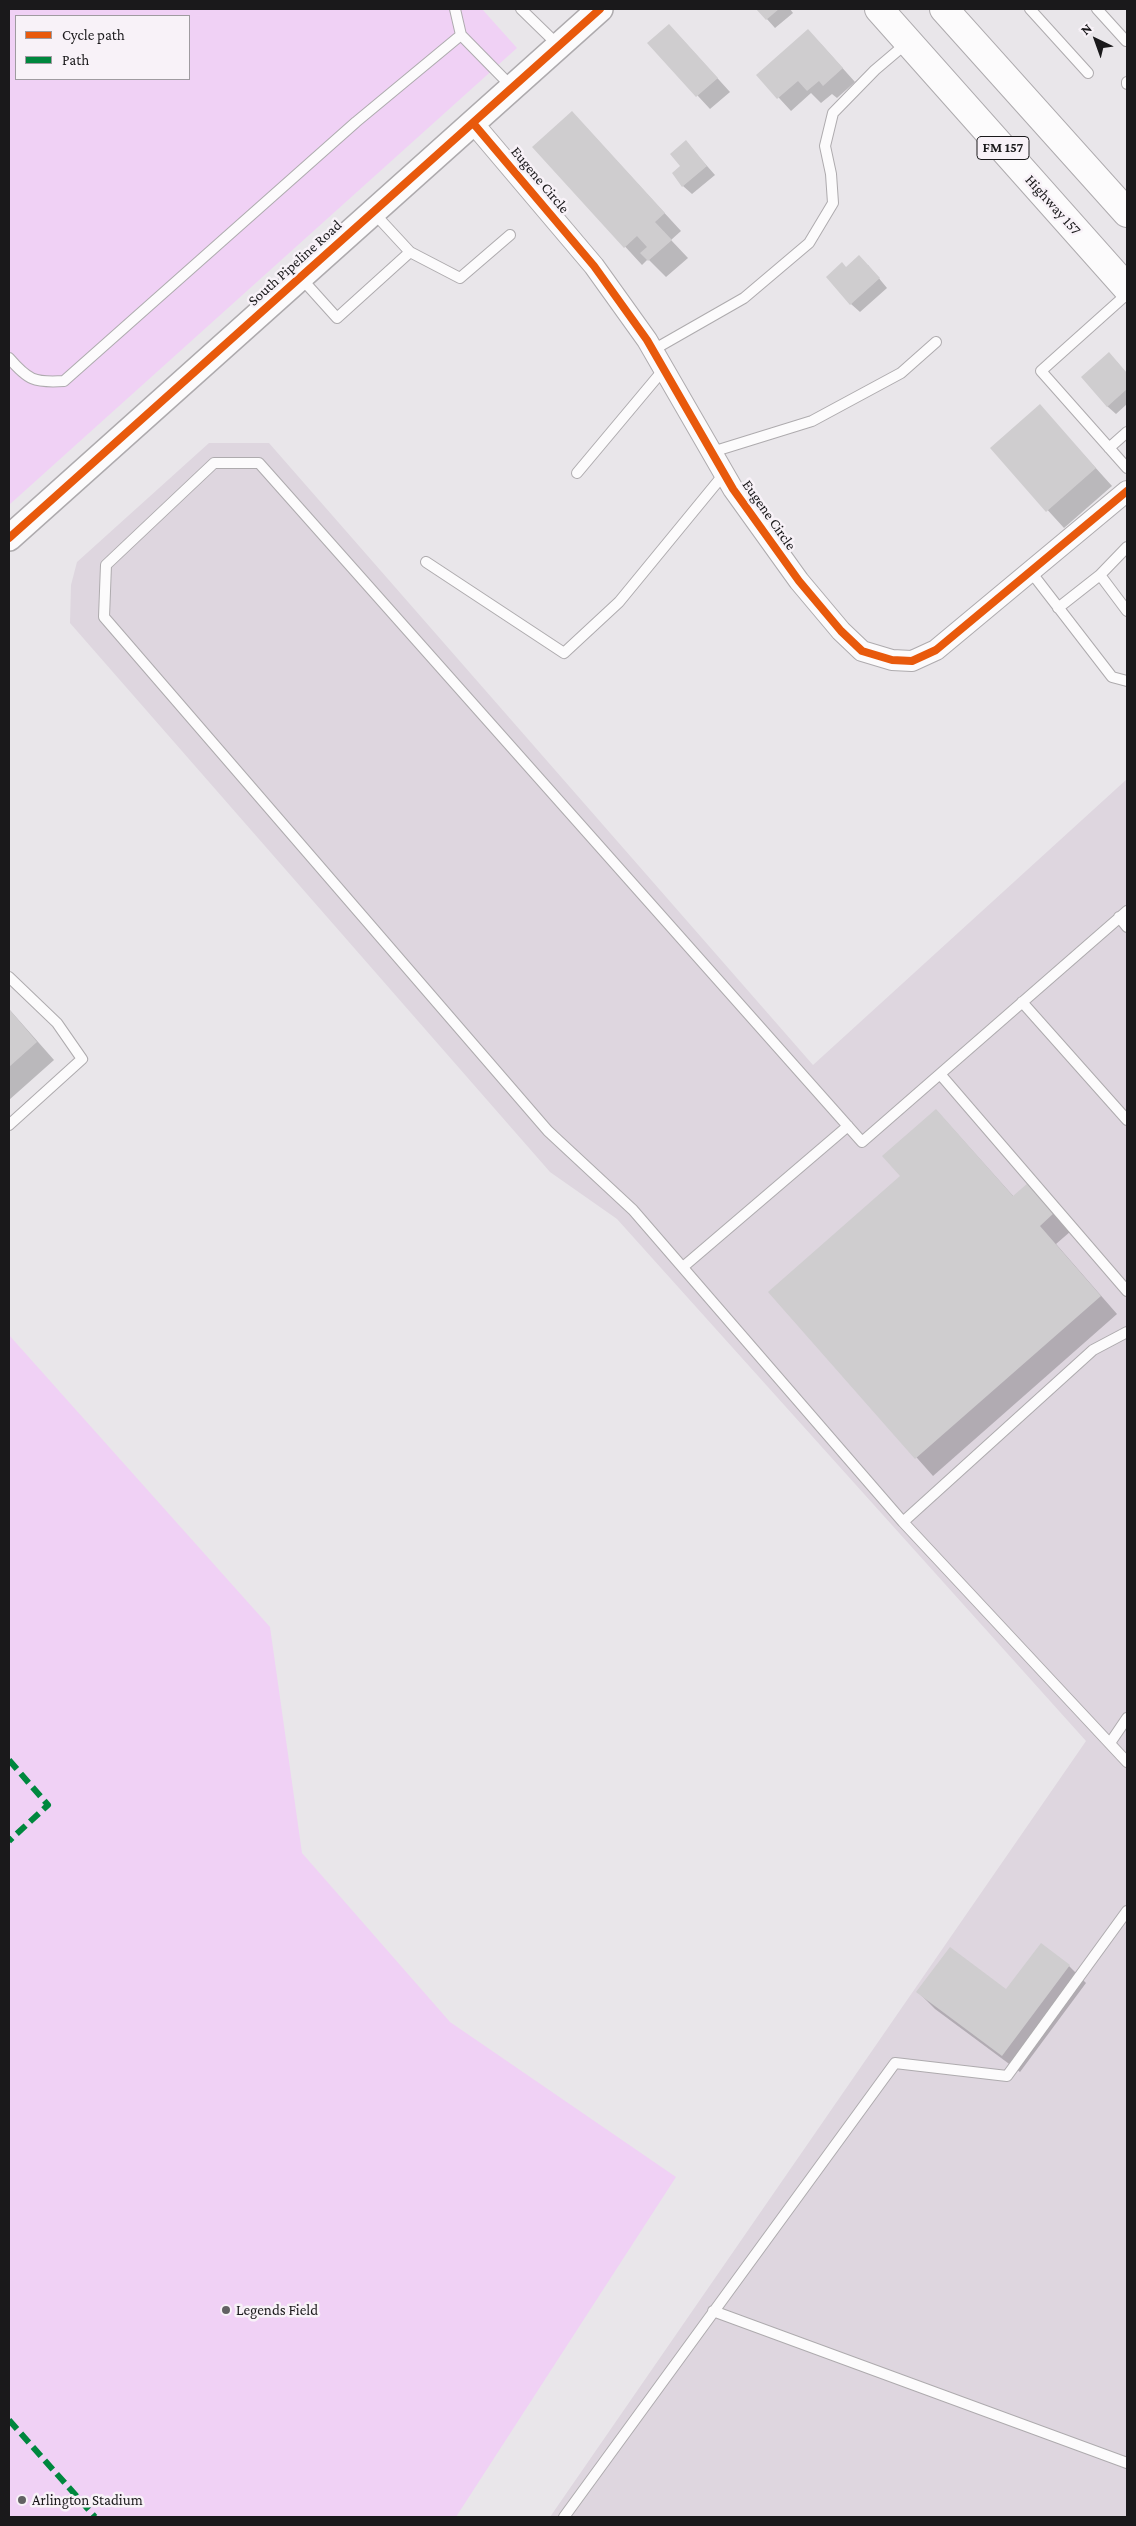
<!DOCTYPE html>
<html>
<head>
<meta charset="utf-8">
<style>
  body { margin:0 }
  #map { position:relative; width:1136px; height:2526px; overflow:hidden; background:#e9e6ea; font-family:"Crimson Pro",serif }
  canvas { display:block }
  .frame { position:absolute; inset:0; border:10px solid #1a191b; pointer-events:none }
  .legend { position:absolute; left:15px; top:15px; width:175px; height:65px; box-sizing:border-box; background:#f8f2f8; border:1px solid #9f9ba0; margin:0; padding:6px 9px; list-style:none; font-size:15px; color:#1a191b }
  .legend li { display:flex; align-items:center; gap:10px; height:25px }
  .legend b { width:25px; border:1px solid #9f9ba0 }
  .north { position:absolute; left:1071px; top:15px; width:50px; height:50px; -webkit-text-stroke:4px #f8f2f8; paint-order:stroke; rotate:318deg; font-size:14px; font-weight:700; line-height:20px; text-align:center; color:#1a191b }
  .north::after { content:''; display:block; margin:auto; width:18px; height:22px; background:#1a191b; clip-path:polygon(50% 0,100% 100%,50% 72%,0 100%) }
</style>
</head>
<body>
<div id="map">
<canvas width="1136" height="2526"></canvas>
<div class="frame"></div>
<ul class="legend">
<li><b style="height:6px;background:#e8590c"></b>Cycle path</li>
<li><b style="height:6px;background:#00873e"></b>Path</li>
</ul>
<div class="north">N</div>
</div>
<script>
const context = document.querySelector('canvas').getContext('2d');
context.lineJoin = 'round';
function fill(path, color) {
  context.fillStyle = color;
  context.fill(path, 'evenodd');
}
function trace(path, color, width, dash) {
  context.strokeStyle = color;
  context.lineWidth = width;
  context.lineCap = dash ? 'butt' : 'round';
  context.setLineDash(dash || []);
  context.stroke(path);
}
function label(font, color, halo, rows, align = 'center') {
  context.font = font + ' "Crimson Pro",serif';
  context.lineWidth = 5;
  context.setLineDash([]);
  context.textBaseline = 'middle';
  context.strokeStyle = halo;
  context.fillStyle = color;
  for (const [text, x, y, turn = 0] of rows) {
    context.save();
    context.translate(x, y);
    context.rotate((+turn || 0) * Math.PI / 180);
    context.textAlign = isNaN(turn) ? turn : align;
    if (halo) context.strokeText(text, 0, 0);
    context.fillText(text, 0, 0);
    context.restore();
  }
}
const built = new Path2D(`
  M209,443h60l544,622 314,-286v1738h-577l536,-776 -469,-522 -67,-47 -480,-549 1,-38 6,-23z`);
const green = new Path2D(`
  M9,9h473l35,39 -508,457zM16,16h173v63h-173z
  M9,1335l261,292 32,226 148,169 226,155 -220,340h-447z`);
const shadow = new Path2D(`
  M758,9h32l3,4 -18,15z
  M681,38l49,54 -20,17 -61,-66z
  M821,44l34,38 -18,16 -5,-4 -11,9 -10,-10 -20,18 -33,-36z
  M572,112l109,119 -10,9 17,18 -22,19 -18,-18 -6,6 -108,-118z
  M686,142l29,33 -23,19 -9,-8z
  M868,265l19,23 -27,24 -9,-8z
  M1117,362l10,12v30l-11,10 -9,-8z
  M1040,406l72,80 -48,42 -72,-79z
  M9,1009l45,51 -45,40z
  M936,1110l78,87 14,-12 43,46 -15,13 61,70 -184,162 -163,-184 132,-116z
  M1069,1966l17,17 -66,89 -85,-63 -17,-17 89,-1z`);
const building = new Path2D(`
  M756,9h23l-13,11z
  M669,24l49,54 -22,19 -49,-54z
  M808,29l35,39 -20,18 -4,-5 -12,10 -9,-10 -21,18 -21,-24z
  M572,111l93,102 -10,9 17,18 -24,21 -8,-8 7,-6 -10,-11 -13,12 -92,-101z
  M686,140l21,26 -25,21 -10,-14 8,-7 -10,-12z
  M859,255l21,23 -30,27 -24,-28 16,-15 4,5z
  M1109,352l18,21v16l-20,18 -26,-30z
  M1040,404l56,64 -50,44 -56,-64z
  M9,1009l28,33 -28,25z
  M936,1109l77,87 15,-13 26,30 -14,13 61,70 -186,163 -147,-167 132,-116 -18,-20z
  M1041,1943l29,22 -68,91 -86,-64 34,-45 56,42z`);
const service = new Path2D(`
  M455,9l6,26 51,52
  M521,9l38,37
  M1030,9l58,64
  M1097,9l29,32
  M1127,82v2
  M410,252l50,26 50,-43
  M301,278l36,40 73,-66 -37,-40
  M1127,294l-86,77 86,97
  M653,350l91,-52 65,-55 24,-40 -2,-29 -6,-28 8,-33 42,-43 33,-28
  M9,358c19,22 25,25 55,23l292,-259 105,-87
  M1109,448l18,-16
  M712,452l100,-31 89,-48 35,-31
  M577,473l87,-104
  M1127,547l-27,28 27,36
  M426,562l138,91 55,-51 105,-128
  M1031,572l81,105 15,4
  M1058,608l42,-33
  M1127,911l-265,231 -603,-679h-45l-108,102 -2,52 444,514 85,79 270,312 190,-172 34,-18
  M1119,917l8,10
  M9,977l48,46 25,36 -73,66
  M1022,1002l105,118
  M940,1074l187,217
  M683,1267l165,-141
  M903,1522l224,240
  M1110,1743l17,-25
  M713,2311l414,152
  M564,2517l331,-454 112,13 120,-165`);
const minor = new Path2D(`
  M473,123l121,143 53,74 86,149 66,92 42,50 21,20 30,9 20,1 24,-11 191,-159`);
const tertiary = new Path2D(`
  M9,538l591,-529`);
const primary = new Path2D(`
  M879,9l248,279
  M944,9l183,204`);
const quiet = new Path2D(`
  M9,1760l39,45 -39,36
  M9,2420l86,97`);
const cycleway = new Path2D(`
  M473,123l121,143 53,74 86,149 66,92 42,50 21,20 30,9 20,1 24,-11 191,-159
  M9,538l591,-529`);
const markers = [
  [226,2310,5,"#626163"],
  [22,2500,5,"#626163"]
];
const shields = [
  [1003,148,52]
];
const shieldNames = [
  ["FM 157",1003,148]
];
const streetNames = [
  ["Eugene Circle",540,180,50],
  ["Highway 157",1053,205,48],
  ["South Pipeline Road",295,263,-42],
  ["Eugene Circle",769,515,55]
];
const poiNames = [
  ["Legends Field",236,2310],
  ["Arlington Stadium",32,2500]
];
fill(built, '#ded6df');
fill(green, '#f0d1f5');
fill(shadow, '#0003');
fill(building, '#cfcdcf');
trace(service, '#aeabae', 12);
trace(minor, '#aeabae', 22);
trace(tertiary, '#aeabae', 28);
trace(primary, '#aeabae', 30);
trace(service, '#fcfbfc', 10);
trace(minor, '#fcfbfc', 20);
trace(tertiary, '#fcfbfc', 25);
trace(primary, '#fcfbfc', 28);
trace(quiet, '#00873e', 6, [12, 6]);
trace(cycleway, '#e8590c', 8);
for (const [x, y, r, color] of markers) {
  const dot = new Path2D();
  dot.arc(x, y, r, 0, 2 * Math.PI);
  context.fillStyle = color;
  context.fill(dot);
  trace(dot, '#f8f2f8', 2);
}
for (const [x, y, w] of shields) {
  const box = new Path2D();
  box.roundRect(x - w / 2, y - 11.5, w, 23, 4);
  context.fillStyle = '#f8f2f8';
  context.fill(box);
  trace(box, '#1a191b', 1);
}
label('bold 14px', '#1a191b', null, shieldNames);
label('15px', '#1a191b', '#f8f2f8', streetNames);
label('15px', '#1a191b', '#f8f2f8', poiNames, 'left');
</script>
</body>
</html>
